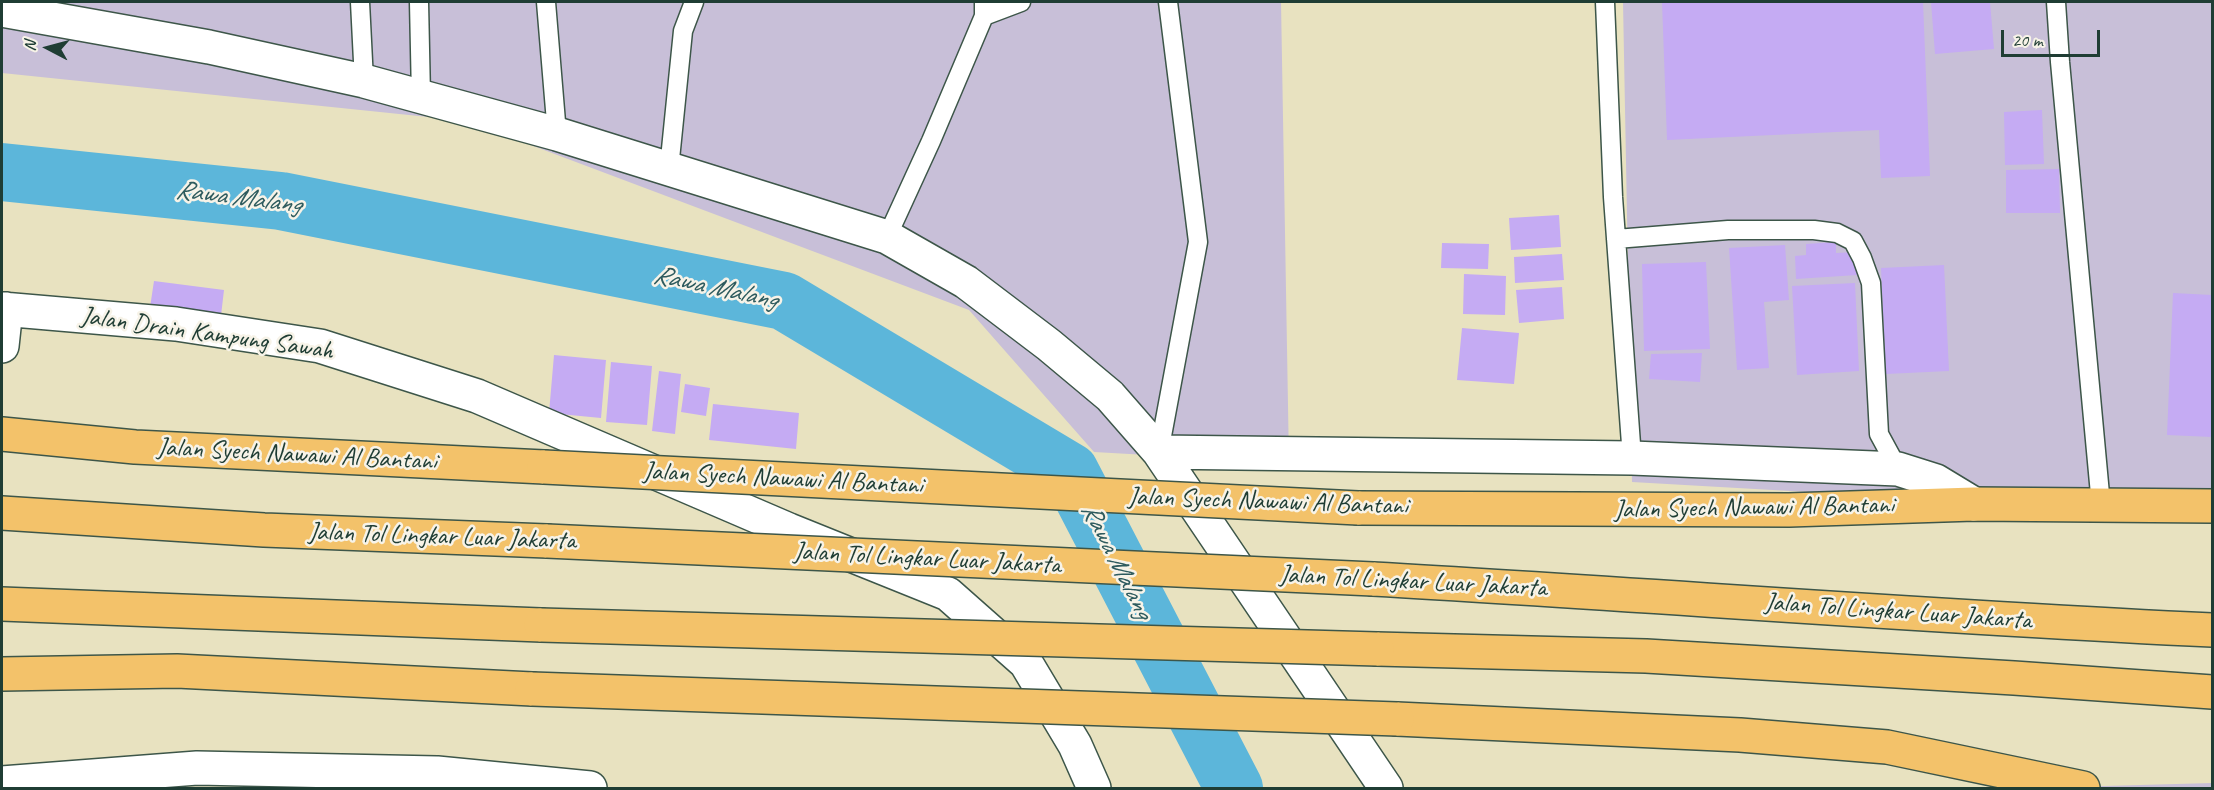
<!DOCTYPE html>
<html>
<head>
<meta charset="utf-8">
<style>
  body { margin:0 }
  #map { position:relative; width:2214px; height:790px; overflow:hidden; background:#e8e2c0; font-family:Caveat,sans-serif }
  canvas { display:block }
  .frame { position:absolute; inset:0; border:3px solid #1f3d34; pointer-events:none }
  .north { position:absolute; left:18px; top:18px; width:60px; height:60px; -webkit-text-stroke:4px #f7f3e8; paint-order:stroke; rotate:276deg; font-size:16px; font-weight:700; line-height:24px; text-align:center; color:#1f3d34 }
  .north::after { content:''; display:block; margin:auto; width:21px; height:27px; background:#1f3d34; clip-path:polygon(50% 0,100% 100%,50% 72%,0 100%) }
  .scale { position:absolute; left:2001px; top:30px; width:99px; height:27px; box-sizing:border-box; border:3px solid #1f3d34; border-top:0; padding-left:8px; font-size:18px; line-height:21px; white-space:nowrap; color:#1f3d34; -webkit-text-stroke:4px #f7f3e8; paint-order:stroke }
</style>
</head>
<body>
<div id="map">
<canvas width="2214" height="790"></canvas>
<div class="frame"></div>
<div class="north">N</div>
<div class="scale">20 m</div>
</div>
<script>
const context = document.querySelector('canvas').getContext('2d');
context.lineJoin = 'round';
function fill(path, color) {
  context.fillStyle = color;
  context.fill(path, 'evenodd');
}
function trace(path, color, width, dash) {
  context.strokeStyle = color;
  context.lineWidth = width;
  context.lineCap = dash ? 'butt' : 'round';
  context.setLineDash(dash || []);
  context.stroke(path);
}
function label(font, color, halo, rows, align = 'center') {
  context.font = font + ' Caveat,sans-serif';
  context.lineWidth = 5;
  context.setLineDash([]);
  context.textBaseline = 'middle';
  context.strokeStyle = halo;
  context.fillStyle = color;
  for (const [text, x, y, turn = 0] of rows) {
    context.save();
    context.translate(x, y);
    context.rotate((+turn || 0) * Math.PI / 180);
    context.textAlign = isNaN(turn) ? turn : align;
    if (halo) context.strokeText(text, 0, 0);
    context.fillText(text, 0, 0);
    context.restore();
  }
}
const industrial = new Path2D(`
  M2,2h1279l8,461 -195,-11 -125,-142 -502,-189 -465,-48z
  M1623,2h589v513l-580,-33z
  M2212,783v5h-180z`);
const river = new Path2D(`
  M2,172l279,29 503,100 286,171 164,316`);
const building = new Path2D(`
  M1662,2h261l7,174 -49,2 -2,-48 -212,10z
  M1931,2h59l4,47 -59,5z
  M2042,110l2,54 -39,1 -1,-53z
  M2059,169l1,44h-54v-43z
  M1559,215l2,32 -50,3 -2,-32z
  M1836,242v11l20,-1 1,23 -61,4 -1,-23 11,-1v-11z
  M1442,243l47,1 -1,25 -47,-1z
  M1785,245l4,55 -25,2 5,66 -32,2 -8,-122z
  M1562,254l2,26 -49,3 -1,-26z
  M1706,262l4,87 -66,2 -2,-87z
  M1944,265l5,106 -63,3 -5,-106z
  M1464,274l42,2 -1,39 -42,-1z
  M154,281l70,9 -4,34 -71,-10z
  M1855,283l4,88 -62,4 -5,-89z
  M1562,287l2,32 -45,4 -3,-33z
  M2173,293l39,2v142l-45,-2z
  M1462,328l57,5 -5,51 -57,-4z
  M1702,353l-2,29 -51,-3 2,-25z
  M554,355l52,5 -5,58 -52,-5z
  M611,362l41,4 -5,59 -41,-3z
  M659,371l22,3 -6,60 -23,-3z
  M685,384l25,4 -4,28 -25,-4z
  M713,404l86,9 -3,36 -87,-9z`);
const service = new Path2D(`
  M360,2l4,79
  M419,2l2,95
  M546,2l11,132
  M1605,2l8,195 19,261
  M2056,2l4,60 41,443
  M984,16l37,-14
  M669,169l14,-138 11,-29
  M887,237l44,-96 53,-125v-14
  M1616,239l112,-9h86l23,3 16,8 9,17 9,25 8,151 19,35
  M1159,452l39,-210 -30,-240`);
const minor = new Path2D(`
  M2,10l207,37 155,34 193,53 330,103 79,45 83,63 61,51 49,56 227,336
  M2,309l174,15 144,22 157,50 312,134 159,64 78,69 49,82 19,43
  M2,346l4,-37
  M1159,452l473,6 266,11 38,12 38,23
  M2,783l195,-15 240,5 153,15`);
const trunk = new Path2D(`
  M2,434l133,13 409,20
  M1358,508l431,2 185,-6 238,2
  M2,674l175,-3 355,18
  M1397,719l343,16 147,12 196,41`);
const motorway = new Path2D(`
  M2,513l262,17 283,11
  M1373,579c280,16 559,38 839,51
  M2,604l539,21
  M1377,649l269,7 368,22 198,14`);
const trunkBridge = new Path2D(`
  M544,467l814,41
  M532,689l865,30`);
const motorwayBridge = new Path2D(`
  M547,541l826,38
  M541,625l836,24`);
const streetNames = [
  ["Jalan Drain Kampung Sawah",207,334,8],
  ["Jalan Syech Nawawi Al Bantani",297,455,3],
  ["Jalan Syech Nawawi Al Bantani",783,479,3],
  ["Jalan Syech Nawawi Al Bantani",1268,502,2],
  ["Jalan Syech Nawawi Al Bantani",1754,508,-1],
  ["Jalan Tol Lingkar Luar Jakarta",442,537,2],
  ["Jalan Tol Lingkar Luar Jakarta",927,559,3],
  ["Jalan Tol Lingkar Luar Jakarta",1413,582,3],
  ["Jalan Tol Lingkar Luar Jakarta",1898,612,4]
];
const waterNames = [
  ["Rawa Malang",238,198,7],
  ["Rawa Malang",715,288,12],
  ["Rawa Malang",1116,561,63]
];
fill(industrial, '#c8bfd8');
trace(river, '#5cb6da', 58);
fill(building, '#c5abf3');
trace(service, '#3d5649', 21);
trace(minor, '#3d5649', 36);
trace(trunk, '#3d5649', 36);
trace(motorway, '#3d5649', 36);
trace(service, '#fff', 18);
trace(minor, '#fff', 33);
trace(trunk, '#f3c26a', 33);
trace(motorway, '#f3c26a', 33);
trace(trunkBridge, '#3d5649', 36, []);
trace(motorwayBridge, '#3d5649', 36, []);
trace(trunkBridge, '#f3c26a', 33);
trace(motorwayBridge, '#f3c26a', 33);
label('26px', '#1f3d34', '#f7f3e8', streetNames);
label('italic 27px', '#2e5b5e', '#f7f3e8', waterNames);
</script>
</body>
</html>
